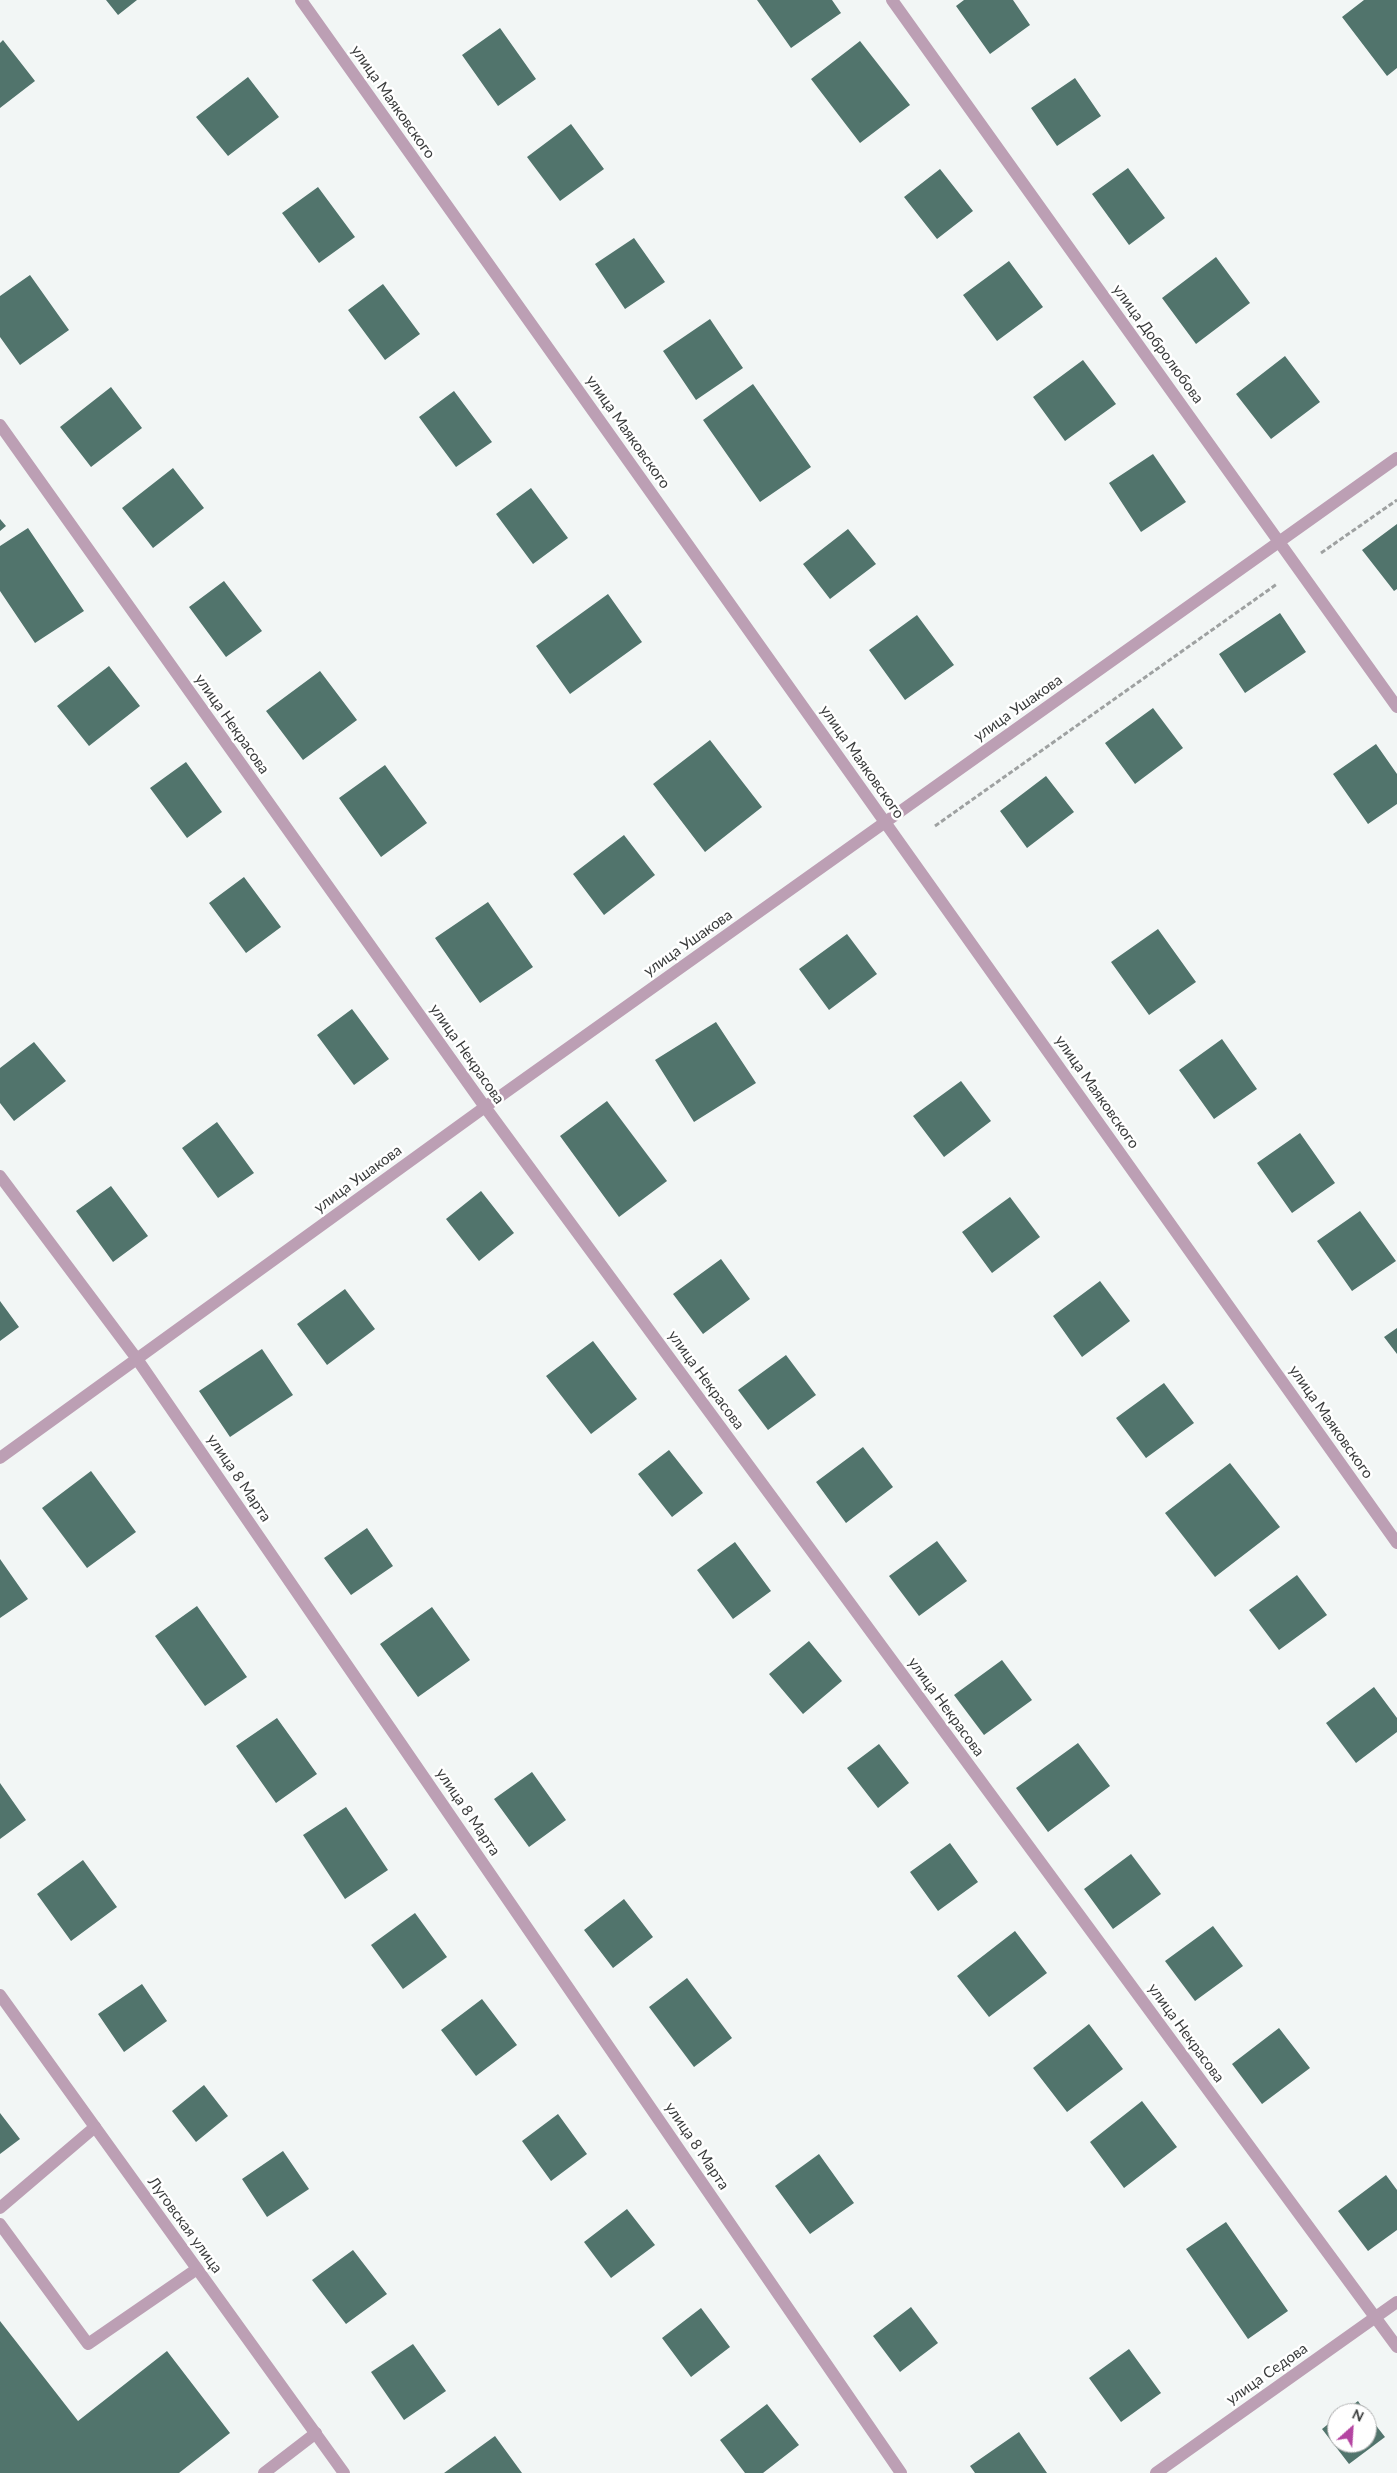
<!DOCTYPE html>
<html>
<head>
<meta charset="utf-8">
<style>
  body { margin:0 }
  #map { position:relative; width:1397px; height:2473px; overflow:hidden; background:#f2f6f5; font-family:Lato,sans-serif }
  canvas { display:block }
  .north { position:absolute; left:1327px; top:2403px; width:50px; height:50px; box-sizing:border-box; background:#fff; border:1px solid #b0b1b1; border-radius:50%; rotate:26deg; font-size:14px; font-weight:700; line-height:20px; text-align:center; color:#3a3c3c }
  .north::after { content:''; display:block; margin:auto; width:18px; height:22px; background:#b444a1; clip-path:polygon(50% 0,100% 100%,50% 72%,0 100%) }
</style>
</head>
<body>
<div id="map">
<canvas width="1397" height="2473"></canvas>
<div class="north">N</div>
</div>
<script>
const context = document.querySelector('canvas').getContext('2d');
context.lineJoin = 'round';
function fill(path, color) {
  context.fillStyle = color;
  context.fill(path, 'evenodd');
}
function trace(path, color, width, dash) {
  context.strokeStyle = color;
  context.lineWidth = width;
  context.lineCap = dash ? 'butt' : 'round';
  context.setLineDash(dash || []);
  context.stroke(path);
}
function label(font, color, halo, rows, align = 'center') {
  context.font = font + ' Lato,sans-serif';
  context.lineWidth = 5;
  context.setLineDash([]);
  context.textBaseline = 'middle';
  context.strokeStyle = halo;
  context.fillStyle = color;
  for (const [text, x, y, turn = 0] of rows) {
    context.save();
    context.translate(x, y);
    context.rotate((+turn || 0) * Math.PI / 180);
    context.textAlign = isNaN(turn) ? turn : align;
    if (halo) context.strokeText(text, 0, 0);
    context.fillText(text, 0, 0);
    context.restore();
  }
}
const building = new Path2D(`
  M106,0h31l-19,15z
  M757,0h75l9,13 -50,35z
  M964,0h49l17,25 -40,29 -34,-48z
  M1364,0h33v68l-10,8 -45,-59z
  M500,28l36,51 -38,27 -36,-51z
  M3,40l32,41 -35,27v-65z
  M860,41l50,64 -50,38 -49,-64z
  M248,77l31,40 -51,39 -32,-39z
  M1075,78l26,38 -44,30 -26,-38z
  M571,124l33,45 -44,32 -33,-44z
  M1128,168l37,50 -36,27 -37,-51z
  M940,169l33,42 -36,28 -33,-42z
  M318,187l37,50 -36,26 -37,-50z
  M634,238l31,44 -40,27 -30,-45z
  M1216,257l34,46 -54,41 -34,-46z
  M1009,261l34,46 -46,34 -34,-46z
  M30,275l39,55 -49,35 -20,-28v-41z
  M383,284l37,50 -35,26 -37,-50z
  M710,319l33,49 -47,32 -33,-49z
  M1285,356l35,46 -49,37 -35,-45z
  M1083,360l33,44 -51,37 -32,-44z
  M753,384l58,83 -51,35 -57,-82z
  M111,387l31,41 -51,39 -31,-40z
  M454,391l38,51 -36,25 -37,-50z
  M1153,454l33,48 -45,30 -32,-49z
  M173,468l31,40 -51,40 -31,-40z
  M531,488l37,50 -35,26 -37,-50z
  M0,519l6,7 -6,5z
  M1397,524v65l-3,2 -32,-41z
  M28,528l56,83 -49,32 -35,-52v-45z
  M848,529l28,35 -46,35 -27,-35z
  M224,581l38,50 -36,26 -37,-50z
  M608,594l34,48 -72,52 -34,-48z
  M1280,613l26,39 -61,41 -26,-39z
  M917,615l37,50 -49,35 -36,-50z
  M109,666l31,40 -51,40 -32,-40z
  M320,671l37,49 -54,40 -37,-49z
  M1153,708l30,40 -48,36 -30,-41z
  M710,740l52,67 -57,45 -52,-68z
  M1376,744l21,30v30l-29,20 -35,-50z
  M186,762l36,50 -35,26 -37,-50z
  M385,765l42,58 -46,34 -42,-59z
  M1046,776l28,36 -47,36 -27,-37z
  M624,835l31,40 -51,40 -31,-41z
  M244,877l37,50 -35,26 -37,-50z
  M488,902l45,65 -53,36 -45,-65z
  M1158,929l38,53 -47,33 -38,-53z
  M847,934l30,40 -48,36 -30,-41z
  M352,1009l37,50 -35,26 -37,-50z
  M716,1022l40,61 -62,39 -39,-62z
  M1222,1039l35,50 -43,30 -35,-49z
  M34,1042l32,39 -52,40 -14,-18v-35z
  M961,1081l30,40 -47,36 -31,-41z
  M607,1101l60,80 -48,36 -59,-81z
  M217,1122l37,51 -36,25 -36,-50z
  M1300,1133l35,50 -43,30 -35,-50z
  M111,1186l37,50 -35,26 -37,-51z
  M481,1191l33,42 -35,28 -33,-42z
  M1010,1197l30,40 -48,36 -30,-41z
  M1360,1211l36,50 -44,30 -35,-50z
  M721,1259l29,40 -47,35 -30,-40z
  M1100,1281l30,40 -48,36 -29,-41z
  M345,1289l30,40 -48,36 -30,-41z
  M0,1301l19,26 -19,14z
  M1397,1328v26l-13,-17z
  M593,1341l44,58 -46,35 -45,-58z
  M262,1349l31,46 -63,42 -31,-46z
  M786,1355l30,40 -48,35 -30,-40z
  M1164,1383l30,40 -48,35 -30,-40z
  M863,1447l30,40 -47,36 -30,-41z
  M669,1450l34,43 -31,24 -34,-43z
  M1230,1463l50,64 -65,50 -50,-64z
  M91,1471l45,61 -49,36 -45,-60z
  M367,1528l26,38 -42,29 -27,-37z
  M937,1541l30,40 -48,35 -30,-40z
  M735,1542l36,49 -38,28 -36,-49z
  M0,1559l28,40 -28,19z
  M1297,1575l30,40 -48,35 -30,-40z
  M197,1606l50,71 -42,29 -50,-70z
  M432,1607l38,53 -52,37 -38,-53z
  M809,1641l33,40 -39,33 -34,-40z
  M1002,1660l30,40 -48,35 -30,-40z
  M1374,1687l23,31v14l-41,31 -30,-40z
  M277,1718l40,56 -41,29 -40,-57z
  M1078,1743l32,43 -62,46 -32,-44z
  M879,1744l30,39 -31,25 -31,-40z
  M532,1772l34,48 -37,27 -35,-48z
  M0,1783l26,37 -26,19z
  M346,1807l42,63 -43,29 -42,-64z
  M950,1843l28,39 -40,29 -28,-39z
  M1131,1854l30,40 -48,35 -29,-40z
  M83,1860l34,47 -46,34 -34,-47z
  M624,1899l29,38 -40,31 -29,-38z
  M415,1913l32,44 -44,32 -32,-44z
  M1213,1926l30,40 -48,35 -30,-40z
  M1015,1931l32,42 -58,44 -32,-41z
  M687,1978l45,60 -38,29 -45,-60z
  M142,1984l25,37 -43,31 -26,-38z
  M482,1999l35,46 -41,31 -35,-46z
  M1089,2024l34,45 -56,43 -34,-44z
  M1279,2028l31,40 -48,36 -30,-40z
  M204,2085l24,31 -32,26 -24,-31z
  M1142,2101l35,46 -53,41 -34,-46z
  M0,2113l20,26 -20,15z
  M558,2114l29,40 -36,27 -29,-40z
  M283,2151l26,38 -42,28 -25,-38z
  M819,2154l35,49 -44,31 -35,-48z
  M1386,2175l11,15v40l-29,21 -30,-40z
  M627,2209l28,36 -44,33 -27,-36z
  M1226,2222l62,89 -40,28 -62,-90z
  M353,2250l34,44 -41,30 -34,-44z
  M911,2307l27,36 -38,29 -27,-36z
  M701,2308l29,39 -39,30 -29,-39z
  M0,2321l78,100 89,-70 63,82 -51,40h-179z
  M413,2344l33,47 -42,29 -33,-48z
  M1129,2349l32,44 -40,29 -32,-44z
  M1358,2401l8,12h-24z
  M767,2404l32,41 -36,28h-18l-25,-33z
  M1367,2414l18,23 -36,27 -27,-35 15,-12v26h30z
  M1019,2432l28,41h-72l-5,-7z
  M495,2436l27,37h-78z`);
const path = new Path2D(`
  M1321,553l76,-53
  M935,826l342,-242`);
const lane = new Path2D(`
  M0,2208l95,-81
  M0,2224l88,120 109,-75
  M264,2473l52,-40`);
const street = new Path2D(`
  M301,0l1096,1543
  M892,0l505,707
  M0,425l485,682 912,1240
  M0,1176l137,183 764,1114
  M0,1458l485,-351 912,-649
  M0,1995l344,478
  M1156,2473l241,-171`);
const streetNames = [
  ["улица Маяковского",393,102,55],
  ["улица Добролюбова",1158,344,54],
  ["улица Маяковского",628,432,55],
  ["улица Ушакова",1018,708,-35],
  ["улица Некрасова",232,724,55],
  ["улица Маяковского",862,762,55],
  ["улица Ушакова",688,943,-35],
  ["улица Некрасова",467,1054,55],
  ["улица Маяковского",1097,1092,55],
  ["улица Ушакова",358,1179,-36],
  ["улица Некрасова",706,1380,54],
  ["улица Маяковского",1331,1422,55],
  ["улица 8 Марта",239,1478,56],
  ["улица Некрасова",946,1707,54],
  ["улица 8 Марта",468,1812,56],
  ["улица Некрасова",1186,2033,54],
  ["улица 8 Марта",697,2146,56],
  ["Луговская улица",185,2225,54],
  ["улица Седова",1267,2374,-35]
];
fill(building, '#51746c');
trace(path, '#9ea1a1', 3, [5, 2.5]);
trace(lane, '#bc9fb4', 12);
trace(street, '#bc9fb4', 12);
label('15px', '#3a3c3c', '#fff', streetNames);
</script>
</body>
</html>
